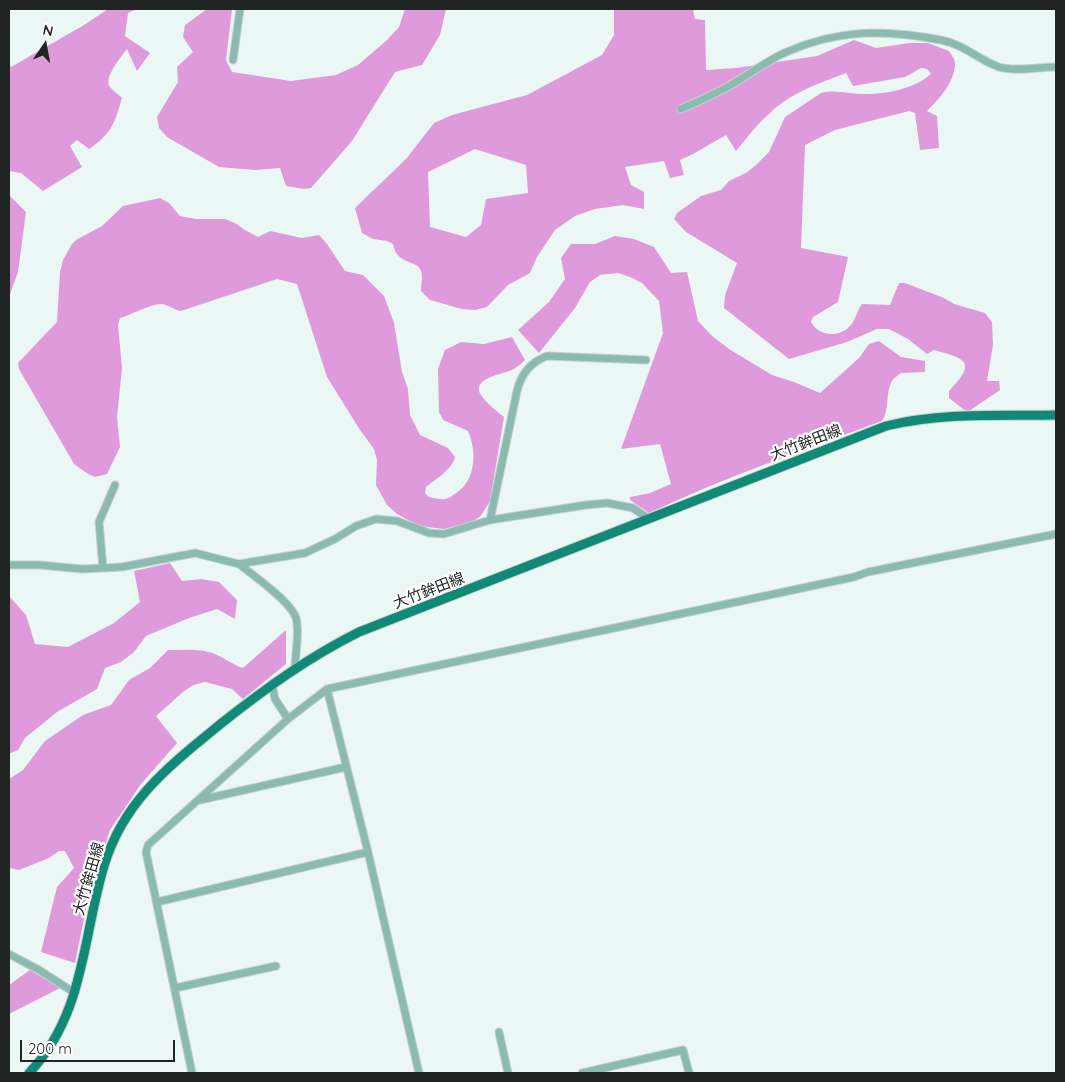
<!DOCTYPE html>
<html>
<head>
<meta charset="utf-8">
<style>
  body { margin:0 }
  #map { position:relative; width:1065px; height:1082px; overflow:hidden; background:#ebf7f4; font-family:Quicksand,sans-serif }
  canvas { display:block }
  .frame { position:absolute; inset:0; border:10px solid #202423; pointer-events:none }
  .north { position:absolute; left:20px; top:20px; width:50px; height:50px; -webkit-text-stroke:4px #fff; paint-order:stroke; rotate:12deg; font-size:14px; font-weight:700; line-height:20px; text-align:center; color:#202423 }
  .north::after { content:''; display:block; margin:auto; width:18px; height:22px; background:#202423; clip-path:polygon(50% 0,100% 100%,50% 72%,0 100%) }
  .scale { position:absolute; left:20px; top:1040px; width:155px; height:22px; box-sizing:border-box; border:2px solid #202423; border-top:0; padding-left:6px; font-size:15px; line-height:18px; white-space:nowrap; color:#202423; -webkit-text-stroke:4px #fff; paint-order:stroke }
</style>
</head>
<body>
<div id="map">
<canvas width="1065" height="1082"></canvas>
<div class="frame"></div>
<div class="north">N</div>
<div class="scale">200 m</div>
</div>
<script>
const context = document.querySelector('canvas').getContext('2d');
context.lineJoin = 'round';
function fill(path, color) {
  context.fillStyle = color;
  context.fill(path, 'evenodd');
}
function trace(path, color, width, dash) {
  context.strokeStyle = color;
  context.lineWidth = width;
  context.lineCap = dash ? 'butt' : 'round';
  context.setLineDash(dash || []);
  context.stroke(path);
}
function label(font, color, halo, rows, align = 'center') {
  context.font = font + ' Quicksand,"Noto Sans JP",sans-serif';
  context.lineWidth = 4.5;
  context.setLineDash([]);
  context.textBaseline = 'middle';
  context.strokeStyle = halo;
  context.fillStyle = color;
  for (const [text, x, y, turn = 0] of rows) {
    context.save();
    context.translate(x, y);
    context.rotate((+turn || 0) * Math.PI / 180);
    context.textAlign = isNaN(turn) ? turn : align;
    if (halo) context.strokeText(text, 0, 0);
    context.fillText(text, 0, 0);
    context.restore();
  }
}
const forest = new Path2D(`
  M108,9h28l-8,4 -3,23 25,17 -13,18 -10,-22c-6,8 -24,29 -17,38 3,4 8,7 12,11 -7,24 -10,36 -33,51l-12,-9 -7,6 12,21 -39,24 -22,-18 -12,-2v-108l2,4 73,-42z
  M207,9h25l-6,51 6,12 59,9 45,-6 22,-10 29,-25 12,-13 6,-18h41l-6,26 -18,30 -27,7 -43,69 -41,47 -7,1 -18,-3 -6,-18 -25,2 -36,-3 -52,-30 -8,-9 -2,-11 21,-35 -1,-15 16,-15 -10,-15 2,-12z
  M614,9h79l2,10 10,1 1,50 30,-2 81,-12 37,-16 22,8 34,-5h18l21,8c2,3 5,7 6,11 1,19 -16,37 -28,49l10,5 2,32 -19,2 -5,-37 -6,-2 -74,19 -30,15 -4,103 47,9 -10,45 -25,15 -2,5c8,15 29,16 40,3 5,-6 6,-15 11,-21l28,1 9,-22h6l39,15 10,6 31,9 7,9 1,23 -6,36h12l1,9 -31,21 -6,-2 -14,-11v-7c27,-28 19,-32 -15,-41l-7,4 -19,-15 -19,-10h-12l-30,13 -58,17 -65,-51 1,-13 12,-32 -51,-31 -12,-13 3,-6 24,-17 20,-6 8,-9 17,-8 10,-8 13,-13 16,-35 36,-24c14,-4 28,1 43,1 22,0 50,-5 67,-20l-4,-5 -6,-1 -16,9 -52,9 -7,-13c-26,10 -56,20 -76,40 -13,11 -23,25 -34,38l-10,-16 -33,19 -13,6 4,15 -14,3 -6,-17 -39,6 6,18 13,7v17l-21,-4 -28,4 -20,7 -20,14 -18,27 -7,16 -22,12 -21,22 -12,3 -13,-1 -32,-9 -9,-9c0,-6 2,-15 0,-20 -4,-12 -24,-5 -28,-27l-6,-3 -14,-2 -11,-6 -7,-25 51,-49 28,-36 18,-8 75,-20 75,-40 12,-20zM475,149l51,16 2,28 -42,6 -5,26 -15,12 -36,-10 -2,-55z
  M9,195l17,17 -8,60 -9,25z
  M160,198l9,5 11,13 16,3h29l10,4 10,7 13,7 12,-6 32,7 17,-3 8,9 18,27 18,4 21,21 10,27 8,49 6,17 2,26 10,20 28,13 7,9c-3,13 -19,22 -29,30l-1,6 4,4c5,1 12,3 17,2 3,-1 7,-4 10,-6 20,-12 21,-42 12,-62l-25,-11 -4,-8 -1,-43 7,-19 16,-8 23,2 28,-7 13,23c-5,5 -10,9 -16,11 -10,4 -38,8 -28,24 5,8 16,16 23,22l-14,84 -10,16 -11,6 -25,6 -25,-3 -22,-12 -10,-9 -11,-20 1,-25 -3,-11 -14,-19 -33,-53 -30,-93 -20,-5 -96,32c-7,-1 -12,-6 -19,-7 -10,-1 -31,11 -42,14l-2,7 4,43 -5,49 3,30 -13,27 -12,3 -7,-3 -14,-10 -55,-95 -1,-6 39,-41 3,-50 3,-12 9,-16 4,-4 26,-14 21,-20z
  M615,236l19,3 20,8 17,26 16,-1 11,49 13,14 18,14 43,26 22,7 26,11 39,-35 10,-14 10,-3 22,16 24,4v11l-24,1c-3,2 -7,5 -9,8 -7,12 -2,28 -10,40 -78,29 -157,56 -233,92l-19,-13v-3l20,-4 21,-9 -11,-40 -39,5 42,-116 -4,-32 -17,-18 -12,-6 -12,-4 -18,2 -10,7 -15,26 -36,45 -21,-23 31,-28 16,-23 -4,-21 10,-14h24z
  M170,563l12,18 19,-2 18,3 18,18 -2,19 -18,-10 -28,9 -43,18 -12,16 -13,10 -16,6 -8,21 -40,23 -32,26 -7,12 -9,4v-158l17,19 9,29 33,3 46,-24 26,-21 -6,-31z
  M286,630v34l-43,35 -11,-10 -27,-7 -12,3 -10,7 -27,24 21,27 -36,41 -31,46 -22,69 -13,64 -34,-11 16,-65 17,-19 -9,-17h-6l-10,7 -30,12 -10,-2v-89l14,-9 22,-29 38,-26 28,-10 18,-25 21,-12 18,-18c15,0 32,-2 47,4 10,4 18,11 28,14z
  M30,970l30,18 -51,26v-29z`);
const minor = new Path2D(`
  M233,60l7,-51
  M681,109c16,-7 32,-14 48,-23 18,-10 36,-24 55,-33 54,-24 100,-24 157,-13 22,4 38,20 58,27 15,5 41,0 57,0
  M490,520l27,-129c4,-17 14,-29 30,-35l99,4
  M239,564c14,11 52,38 57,54 4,15 -1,35 -1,51
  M9,565h31l42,4 21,-1 19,-1 73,-14 44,11 66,-11 30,-14 21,-13 20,-7 21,2 32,12 15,1 46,-14 96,-15 21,-2 26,5 16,11
  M103,568l-4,-46 16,-37
  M272,684l3,15 13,20
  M327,689l41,163 51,221
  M200,800l146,-33
  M157,902l211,-50
  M9,954l30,16 36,23
  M175,988l101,-22
  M499,1032l9,41
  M192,1073l-46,-221 2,-7 140,-126 39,-30 527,-112 14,-5 188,-38
  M582,1073l101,-23 6,23`);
const major = new Path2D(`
  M29,1073c56,-59 53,-134 75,-207 20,-67 68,-102 119,-144 43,-34 86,-65 136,-90l527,-206c56,-14 113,-10 170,-11`);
const streetNames = [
  ["大竹鉾田線",806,443,-21],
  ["大竹鉾田線",429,591,-21],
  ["大竹鉾田線",89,879,-74]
];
fill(forest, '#de9adb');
trace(minor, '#c6d1ce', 9);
trace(major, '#c6d1ce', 11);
trace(minor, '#8bbab0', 7);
trace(major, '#118977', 9);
label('15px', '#202423', '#fff', streetNames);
</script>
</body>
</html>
